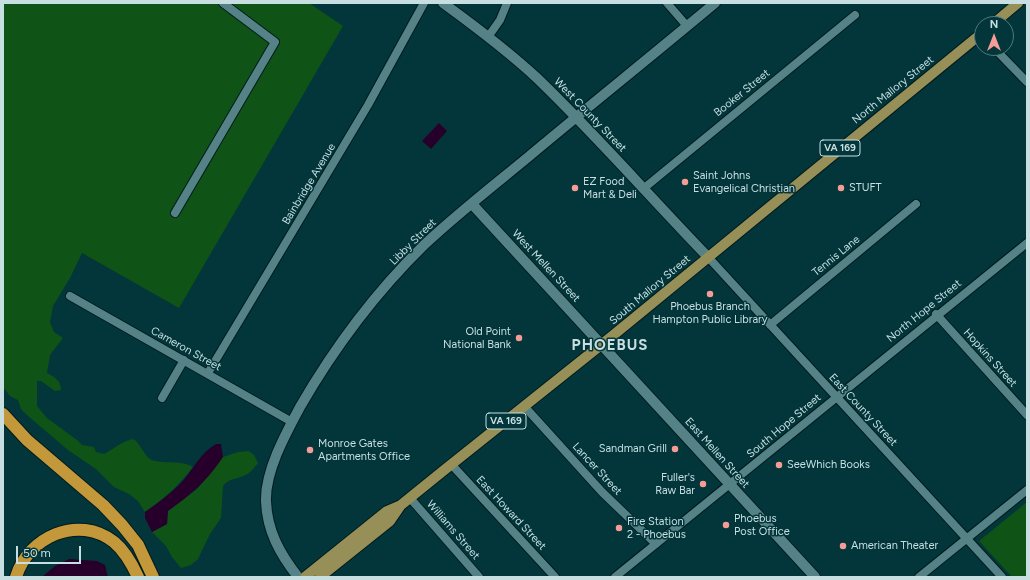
<!DOCTYPE html>
<html>
<head>
<meta charset="utf-8">
<style>
  body { margin:0 }
  #map { position:relative; width:1030px; height:580px; overflow:hidden; background:#02363a; font-family:Figtree,sans-serif }
  canvas { display:block }
  .frame { position:absolute; inset:0; border:4px solid #c8dfe2; pointer-events:none }
  .north { position:absolute; left:974px; top:16px; width:40px; height:40px; box-sizing:border-box; background:#02363a; border:1px solid #517a7d; border-radius:50%; rotate:0deg; font-size:11px; font-weight:700; line-height:16px; text-align:center; color:#c8dfe2 }
  .north::after { content:''; display:block; margin:auto; width:14px; height:18px; background:#f59c96; clip-path:polygon(50% 0,100% 100%,50% 72%,0 100%) }
  .scale { position:absolute; left:16px; top:546px; width:65px; height:18px; box-sizing:border-box; border:2px solid #c8dfe2; border-top:0; padding-left:5px; font-size:12px; line-height:14px; white-space:nowrap; color:#c8dfe2; -webkit-text-stroke:3px #02363a; paint-order:stroke }
</style>
</head>
<body>
<div id="map">
<canvas width="1030" height="580"></canvas>
<div class="frame"></div>
<div class="north">N</div>
<div class="scale">50 m</div>
</div>
<script>
const context = document.querySelector('canvas').getContext('2d');
context.lineJoin = 'round';
function fill(path, color) {
  context.fillStyle = color;
  context.fill(path, 'evenodd');
}
function trace(path, color, width, dash) {
  context.strokeStyle = color;
  context.lineWidth = width;
  context.lineCap = dash ? 'butt' : 'round';
  context.setLineDash(dash || []);
  context.stroke(path);
}
function label(font, color, halo, rows, align = 'center') {
  context.font = font + ' Figtree,sans-serif';
  context.lineWidth = 3;
  context.setLineDash([]);
  context.textBaseline = 'middle';
  context.strokeStyle = halo;
  context.fillStyle = color;
  for (const [text, x, y, turn = 0] of rows) {
    context.save();
    context.translate(x, y);
    context.rotate((+turn || 0) * Math.PI / 180);
    context.textAlign = isNaN(turn) ? turn : align;
    if (halo) context.strokeText(text, 0, 0);
    context.fillText(text, 0, 0);
    context.restore();
  }
}
const green = new Path2D(`
  M3,3h306l34,23 -164,282 -97,-55 -12,25 -17,28 -3,16 4,10 9,6 -13,17 -3,18c8,4 14,8 14,17l-6,1 -14,-10h-4v25l10,12 30,22 5,5 12,2 2,5 8,2c12,-6 14,-11 29,-15 9,5 11,20 22,22 14,3 25,-1 38,6 -14,18 -29,32 -48,45l-7,-11 -9,-7 -15,-7 -18,-18 -28,-19 -40,-34 -7,-7 -3,-9 -8,-4 -7,-9z
  M249,451l5,4 4,8c-4,5 -8,11 -15,13 -8,4 -14,2 -20,10l-2,32 -11,16 -12,25 -7,6 -10,3 -9,-11 -6,-11 -14,-14 15,-8 1,-13 29,-22 26,-32 15,-5z
  M1027,502v75h-15l-33,-36z`);
const water = new Path2D(`
  M439,123l8,8 -16,18 -9,-8z
  M216,444h5l2,13c-17,25 -30,36 -55,54l-1,13 -15,8 -7,-14v-6c13,-9 25,-18 36,-29 12,-13 19,-30 35,-39z
  M69,559l28,2 8,4 3,12h-66l13,-11z`);
const street = new Path2D(`
  M667,3l20,23
  M488,37l12,-17 7,-17
  M994,48l33,34
  M643,189l212,-174
  M175,213l100,-171 -52,-39
  M708,257l294,320
  M70,296l222,126
  M936,314l91,101
  M770,325l146,-121
  M208,373l160,-268 56,-102
  M162,398l22,-38
  M524,406l78,86 54,52
  M451,464l104,113
  M410,498l69,79
  M615,577l412,-334
  M919,577l108,-87`);
const secondary = new Path2D(`
  M443,3c33,24 65,48 95,76 59,57 113,119 170,178
  M472,204l343,373
  M298,577c-18,-23 -31,-46 -32,-76 -1,-30 20,-68 34,-94 34,-59 75,-114 124,-162 33,-31 69,-59 103,-87 62,-52 126,-103 188,-155`);
const primary = new Path2D(`
  M993,24l25,-21
  M305,577l82,-66 14,-6
  M320,577l70,-56 11,-16 42,-34 168,-134 371,-304`);
const highway = new Path2D(`
  M3,414l24,26 76,65 19,20 16,20 15,32
  M16,577c12,-40 62,-63 98,-35 11,9 18,22 24,35`);
const markers = [
  [685,182,4,"#f59c96"],
  [575,188,4,"#f59c96"],
  [841,188,4,"#f59c96"],
  [710,294,4,"#f59c96"],
  [519,338,4,"#f59c96"],
  [675,449,4,"#f59c96"],
  [310,450,4,"#f59c96"],
  [779,465,4,"#f59c96"],
  [703,484,4,"#f59c96"],
  [726,525,4,"#f59c96"],
  [619,528,4,"#f59c96"],
  [843,546,4,"#f59c96"]
];
const shields = [
  [840,148,40],
  [506,421,40]
];
const shieldNames = [
  ["VA 169",840,148],
  ["VA 169",506,421]
];
const streetNames = [
  ["North Mallory Street",893,90,-39],
  ["Booker Street",742,93,-39],
  ["West County Street",590,115,46],
  ["Bainbridge Avenue",309,184,-59],
  ["Libby Street",413,242,-45],
  ["Tennis Lane",836,256,-39],
  ["West Mellen Street",546,266,47],
  ["South Mallory Street",650,290,-40],
  ["North Hope Street",924,311,-39],
  ["Cameron Street",186,349,29],
  ["Hopkins Street",990,358,48],
  ["East County Street",863,410,47],
  ["South Hope Street",784,426,-40],
  ["East Mellen Street",717,453,48],
  ["Lancer Street",597,469,47],
  ["East Howard Street",511,513,47],
  ["Williams Street",453,530,49]
];
const poiNames = [
  ["Saint Johns",693,176],
  ["Evangelical Christian",693,189],
  ["EZ Food",583,182],
  ["Mart & Deli",583,195],
  ["STUFT",849,188],
  ["Phoebus Branch",710,307,"center"],
  ["Hampton Public Library",710,320,"center"],
  ["Old Point",511,332,"right"],
  ["National Bank",511,345,"right"],
  ["Monroe Gates",318,444],
  ["Apartments Office",318,457],
  ["Sandman Grill",667,449,"right"],
  ["SeeWhich Books",787,465],
  ["Fuller's",695,478,"right"],
  ["Raw Bar",695,491,"right"],
  ["Phoebus",734,519],
  ["Post Office",734,532],
  ["Fire Station",627,522],
  ["2 - Phoebus",627,535],
  ["American Theater",851,546]
];
const districtNames = [
  ["PHOEBUS",610,346]
];
fill(green, '#105316');
fill(water, '#26002a');
trace(street, '#031b1d', 10);
trace(secondary, '#031b1d', 12);
trace(primary, '#031b1d', 12);
trace(highway, '#031b1d', 14);
trace(street, '#548286', 8);
trace(secondary, '#548286', 10);
trace(primary, '#978f58', 10);
trace(highway, '#c3983a', 12);
for (const [x, y, r, color] of markers) {
  const dot = new Path2D();
  dot.arc(x, y, r, 0, 2 * Math.PI);
  context.fillStyle = color;
  context.fill(dot);
  trace(dot, '#02363a', 1.5);
}
for (const [x, y, w] of shields) {
  const box = new Path2D();
  box.roundRect(x - w / 2, y - 8, w, 16, 3);
  context.fillStyle = '#02363a';
  context.fill(box);
  trace(box, '#c8dfe2', 1);
}
label('bold 10px', '#c8dfe2', null, shieldNames);
label('11px', '#c8dfe2', '#02363a', streetNames);
label('11px', '#c8dfe2', '#02363a', poiNames, 'left');
context.letterSpacing = '1px';
label('bold 15px', '#c8dfe2', '#02363a', districtNames);
context.letterSpacing = '0px';
</script>
</body>
</html>
